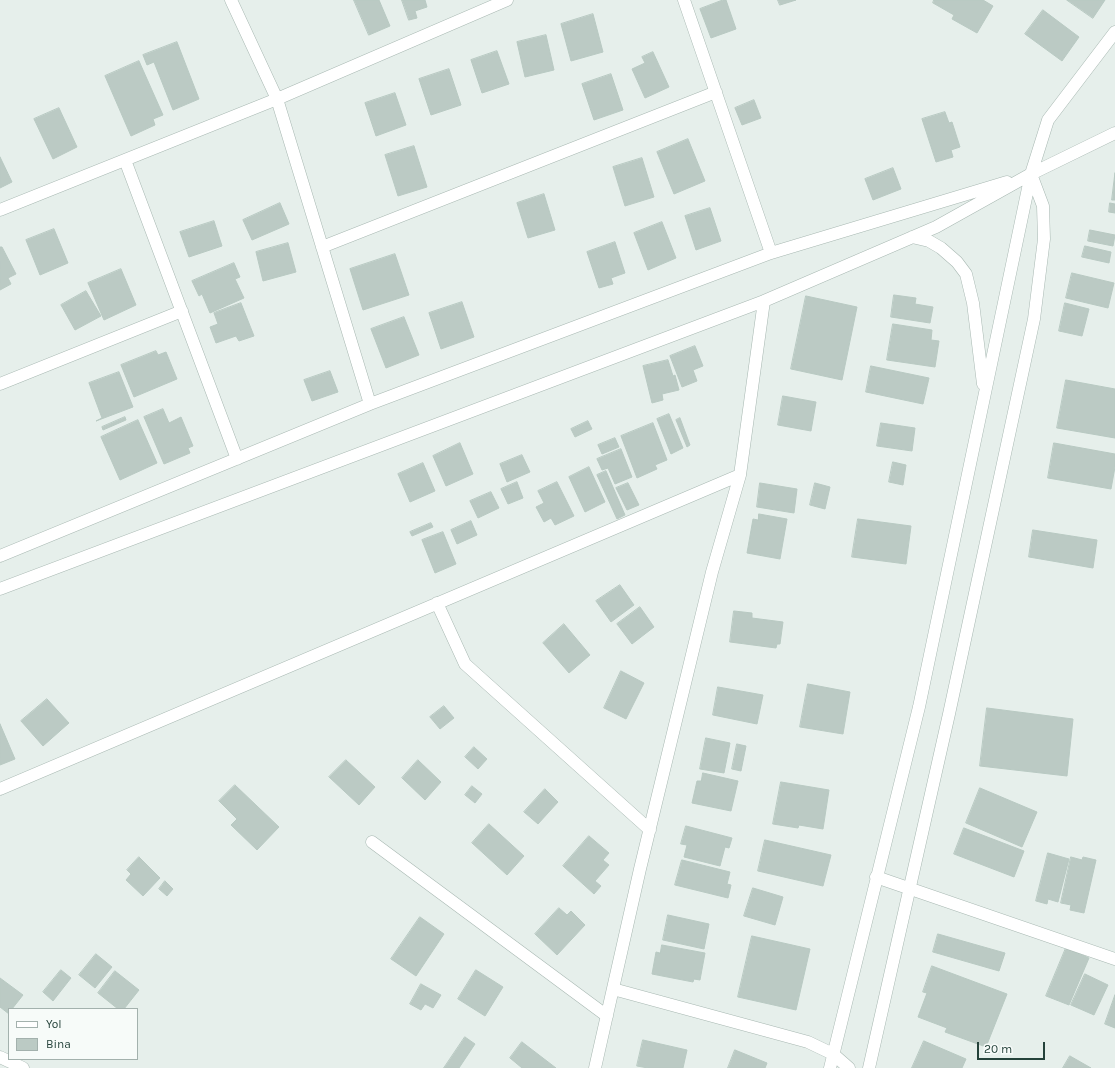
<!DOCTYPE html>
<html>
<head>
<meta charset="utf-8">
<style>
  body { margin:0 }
  #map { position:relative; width:1115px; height:1068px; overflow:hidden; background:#e6efeb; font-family:Karla,sans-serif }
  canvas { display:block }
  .legend { position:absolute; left:8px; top:1008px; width:130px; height:52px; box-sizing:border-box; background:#f7fbf9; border:1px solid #a3b1ad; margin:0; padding:5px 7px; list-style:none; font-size:12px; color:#24423a }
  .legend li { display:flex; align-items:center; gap:8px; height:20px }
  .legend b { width:20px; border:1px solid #a3b1ad }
  .scale { position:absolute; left:977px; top:1042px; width:68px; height:18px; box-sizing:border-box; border:2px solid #24423a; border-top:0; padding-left:5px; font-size:12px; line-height:14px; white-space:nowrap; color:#24423a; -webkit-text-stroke:3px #f7fbf9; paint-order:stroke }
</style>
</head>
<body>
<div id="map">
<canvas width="1115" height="1068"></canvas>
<ul class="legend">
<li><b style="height:5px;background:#fff"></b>Yol</li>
<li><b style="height:11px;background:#bbcac4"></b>Bina</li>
</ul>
<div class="scale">20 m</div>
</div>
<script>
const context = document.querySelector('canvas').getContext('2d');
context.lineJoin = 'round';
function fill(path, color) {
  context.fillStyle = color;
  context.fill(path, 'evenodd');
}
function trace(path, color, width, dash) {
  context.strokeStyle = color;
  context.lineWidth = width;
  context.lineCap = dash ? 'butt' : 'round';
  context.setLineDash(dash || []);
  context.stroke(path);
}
const building = new Path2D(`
  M354,0h25l11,26 -21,9z
  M402,0h23l2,7 -12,4 2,7 -8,2z
  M723,0h3l10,29 -25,9 -11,-29z
  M778,0h18l-16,5z
  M934,0h49l10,6 -16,27 -25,-14 2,-4 -21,-12z
  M1067,0h38l-12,18z
  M1043,10l36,27 -17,24 -37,-27z
  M593,14l10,38 -32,9 -10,-37z
  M546,35l8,35 -29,7 -8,-35z
  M177,42l22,57 -26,11 -19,-48 -7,3 -4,-10z
  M497,51l12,33 -27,9 -11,-33z
  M653,52l16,35 -24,11 -13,-29 13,-6 -3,-6z
  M139,61l24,54 -10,4 2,6 -24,11 -26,-60z
  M449,69l12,36 -30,10 -12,-36z
  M611,74l12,36 -29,10 -12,-36z
  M395,93l11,32 -30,11 -11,-33z
  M754,100l7,18 -19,7 -7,-17z
  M59,108l18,39 -24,12 -19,-40z
  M945,112l4,11 3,-1 8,25 -9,3 2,7 -17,5 -14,-43z
  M688,139l17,42 -31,13 -17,-42z
  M414,146l13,41 -29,9 -13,-41z
  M0,157l12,25 -12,6z
  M642,158l12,39 -29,9 -12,-39z
  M893,168l8,21 -28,11 -8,-21z
  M1115,173v27h-3z
  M544,194l11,36 -27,8 -11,-35z
  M280,203l9,21 -37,16 -9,-20z
  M1110,203l5,1v9l-6,-1z
  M710,208l11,33 -25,9 -11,-34z
  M214,221l8,25 -33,11 -9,-25z
  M662,222l14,36 -28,12 -14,-37z
  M54,229l14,34 -28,12 -14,-35z
  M1090,230l25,5 -2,11 -25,-5z
  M615,242l10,31 -14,5 2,6 -14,4 -12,-36z
  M288,243l8,29 -33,9 -7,-29z
  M1085,246l26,6 -2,11 -27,-6z
  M0,247h2l14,27 -8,4 3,6 -11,6z
  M395,254l14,41 -46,15 -13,-41z
  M234,263l6,14 -5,2 9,19 -34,15 -8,-19 -3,2 -7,-15z
  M121,269l15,36 -32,15 -16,-37z
  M1072,273l42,10 -6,25 -42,-10z
  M86,291l15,25 -26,14 -14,-25z
  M894,295l22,3 -1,6 18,3 -3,16 -39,-6z
  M806,296l51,11 -15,73 -51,-11z
  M462,302l12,35 -33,12 -12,-36z
  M241,303l13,33 -15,5 -3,-5 -20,7 -6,-16 8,-3 -4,-11z
  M1065,303l24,6 -7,27 -23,-5z
  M404,317l15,38 -33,13 -15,-39z
  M893,324l39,6 -1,10 8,1 -4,26 -48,-7z
  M695,346l8,20 -10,4 4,11 -15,6 -12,-31z
  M156,351l2,4 8,-3 11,27 -43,18 -13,-32z
  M668,360l5,16 2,-1 4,15 -17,4 1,6 -11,3 -9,-37z
  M871,366l58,12 -6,26 -57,-12z
  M330,371l8,21 -26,9 -8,-21z
  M119,372l14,35 -37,14 6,-3 -13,-35z
  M1066,380l49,9v49l-58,-10z
  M783,396l33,6 -5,29 -33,-6z
  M163,409l6,14 12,-6 12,29 -5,2 2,5 -26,11 -20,-47z
  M669,414l14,34 -12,6 -14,-35z
  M125,417l1,3 -23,10 -1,-3z
  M680,418l10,27 -3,2 -11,-27z
  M138,420l19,43 -37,17 -19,-43z
  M588,421l4,8 -17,8 -4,-8z
  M653,423l14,37 -12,5 2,4 -20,9 -16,-42z
  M881,423l34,5 -3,23 -35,-5z
  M615,438l4,9 -17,7 -4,-9z
  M460,443l13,31 -27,12 -13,-30z
  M1054,443l61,11v13l-4,22 -63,-11z
  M621,449l11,28 -17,7 -7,-16 -6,2 -5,-11z
  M522,455l8,17 -23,10 -7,-18z
  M893,462l13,3 -3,20 -14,-3z
  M423,463l12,28 -25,11 -12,-28z
  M589,467l16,35 -20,10 -16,-35z
  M606,471l19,44 -8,4 -20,-44z
  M517,482l6,16 -15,6 -7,-15z
  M557,482l17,34 -19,9 -4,-7 -7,4 -8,-15 8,-4 -6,-12z
  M628,483l11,22 -12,5 -11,-22z
  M760,483l37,6 -3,24 -37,-6z
  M815,483l15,4 -5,22 -15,-4z
  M491,492l8,16 -21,10 -8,-17z
  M759,514l28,5 -7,40 -33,-6 6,-34 5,1z
  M858,519l53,7 -5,38 -54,-7z
  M471,521l6,14 -20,9 -6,-14z
  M431,523l2,4 -21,9 -2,-4z
  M1033,530l64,10 -4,28 -64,-11z
  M443,532l13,32 -21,9 -13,-33z
  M620,585l14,20 -23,17 -15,-21z
  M640,607l14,20 -22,17 -15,-20z
  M734,611l18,2v5l31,4 -3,22h-3l-1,4 -46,-6z
  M564,624l26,31 -21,18 -26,-30z
  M621,671l23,12 -18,36 -22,-11z
  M808,684l42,8 -7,42 -43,-7z
  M718,687l45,8 -6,29 -44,-9z
  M47,699l22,24 -26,23 -22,-25z
  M444,706l10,12 -14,11 -10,-12z
  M987,708l86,11 -6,57 -87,-10z
  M0,724l15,35 -15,6z
  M706,738l24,5 -6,30 -24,-4z
  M737,744l9,2 -5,25 -9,-2z
  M474,747l13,12 -9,10 -13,-12z
  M346,760l29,27 -16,18 -30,-28z
  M418,760l23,22 -16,18 -23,-22z
  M703,773l35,8 -7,30 -39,-8 5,-22h4z
  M781,782l48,8 -6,39 -24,-4 -1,3 -25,-4z
  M235,785l44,42 -22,23 -26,-25 6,-6 -18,-18z
  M472,786l10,8 -7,9 -10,-8z
  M980,788l57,24 -15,35 -56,-24z
  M545,789l13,13 -20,22 -14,-12z
  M489,824l35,32 -17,19 -35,-32z
  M686,826l46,12 -3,10 -4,-1 -5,19 -36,-9 3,-12 -6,-1z
  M964,828l60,23 -10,26 -60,-23z
  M589,836l20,17 -6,7 6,5 -14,16 6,5 -7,8 -31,-28z
  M765,840l66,15 -8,31 -65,-15z
  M1048,853l21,6 -11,43 -10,-3 -1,5 -11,-3z
  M139,857l21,21 -17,18 -17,-16 5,-6 -4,-4z
  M1071,857l11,3 1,-3 13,3 -12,53 -14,-3 1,-5 -10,-2z
  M682,860l48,12 -3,12 4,1 -3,13 -53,-13z
  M165,881l8,8 -6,7 -8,-7z
  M753,888l30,9 -8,28 -31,-9z
  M559,908l8,7 4,-4 14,14 -28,30 -22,-21z
  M668,915l41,9 -5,25 -41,-9z
  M420,917l24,17 -28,42 -25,-17z
  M938,934l67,19 -6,18 -66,-19z
  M752,936l58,13 -14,61 -58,-13z
  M662,945l43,8 -5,27 -6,-1 -1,3 -41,-8 4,-22 4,1z
  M1066,948l23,10 -20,47 -23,-9z
  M96,954l16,13 -17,21 -16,-13z
  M932,966l75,28 -21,53 -41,-15 2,-4 -29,-11 9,-24 -4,-1z
  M61,970l10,8 -18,23 -10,-9z
  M476,970l27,17 -18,29 -27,-17z
  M115,971l24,19 -15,19h-6l-20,-16z
  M1085,974l23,11 -14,30 -23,-10z
  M0,978l23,17 -11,14h-3v5l-9,-7z
  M421,984l20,11 -8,13 -8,-4 -4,6 -11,-6z
  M1115,995v33l-10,-4z
  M465,1037l10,7 -16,24h-15z
  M643,1040l44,10 -4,18h-35l-11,-2z
  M924,1041l42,18 -4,9h-50z
  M522,1042l34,26h-34l-12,-10z
  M735,1050l32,13 -2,5h-37z
  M1070,1056l21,12h-28z`);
const minor = new Path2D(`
  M231,0l46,99 93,305
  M684,0l87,253
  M125,160l112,299
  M0,210l277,-111 230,-99
  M912,237l17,4 12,7 16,14 9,12 7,29 10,81
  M322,247l394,-155
  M0,384l182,-73
  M0,556l370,-152 401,-151 236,-71
  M0,589l764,-288 172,-74 95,-53 84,-41
  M437,603l28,61 185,166
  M0,789l740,-314
  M372,842l235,174
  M876,877l239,82
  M613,989l195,53 25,12 16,14
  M0,1057l23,11
  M595,1068l45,-199 72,-297 28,-97 24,-174
  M830,1068l89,-361 112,-533 17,-54 67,-88
  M869,1068l80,-354 85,-395 10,-80 -1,-33 -12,-32`);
fill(building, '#bbcac4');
trace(building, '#b8c9c2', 1);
trace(minor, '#a8b8b2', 13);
trace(minor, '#fff', 12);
</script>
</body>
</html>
